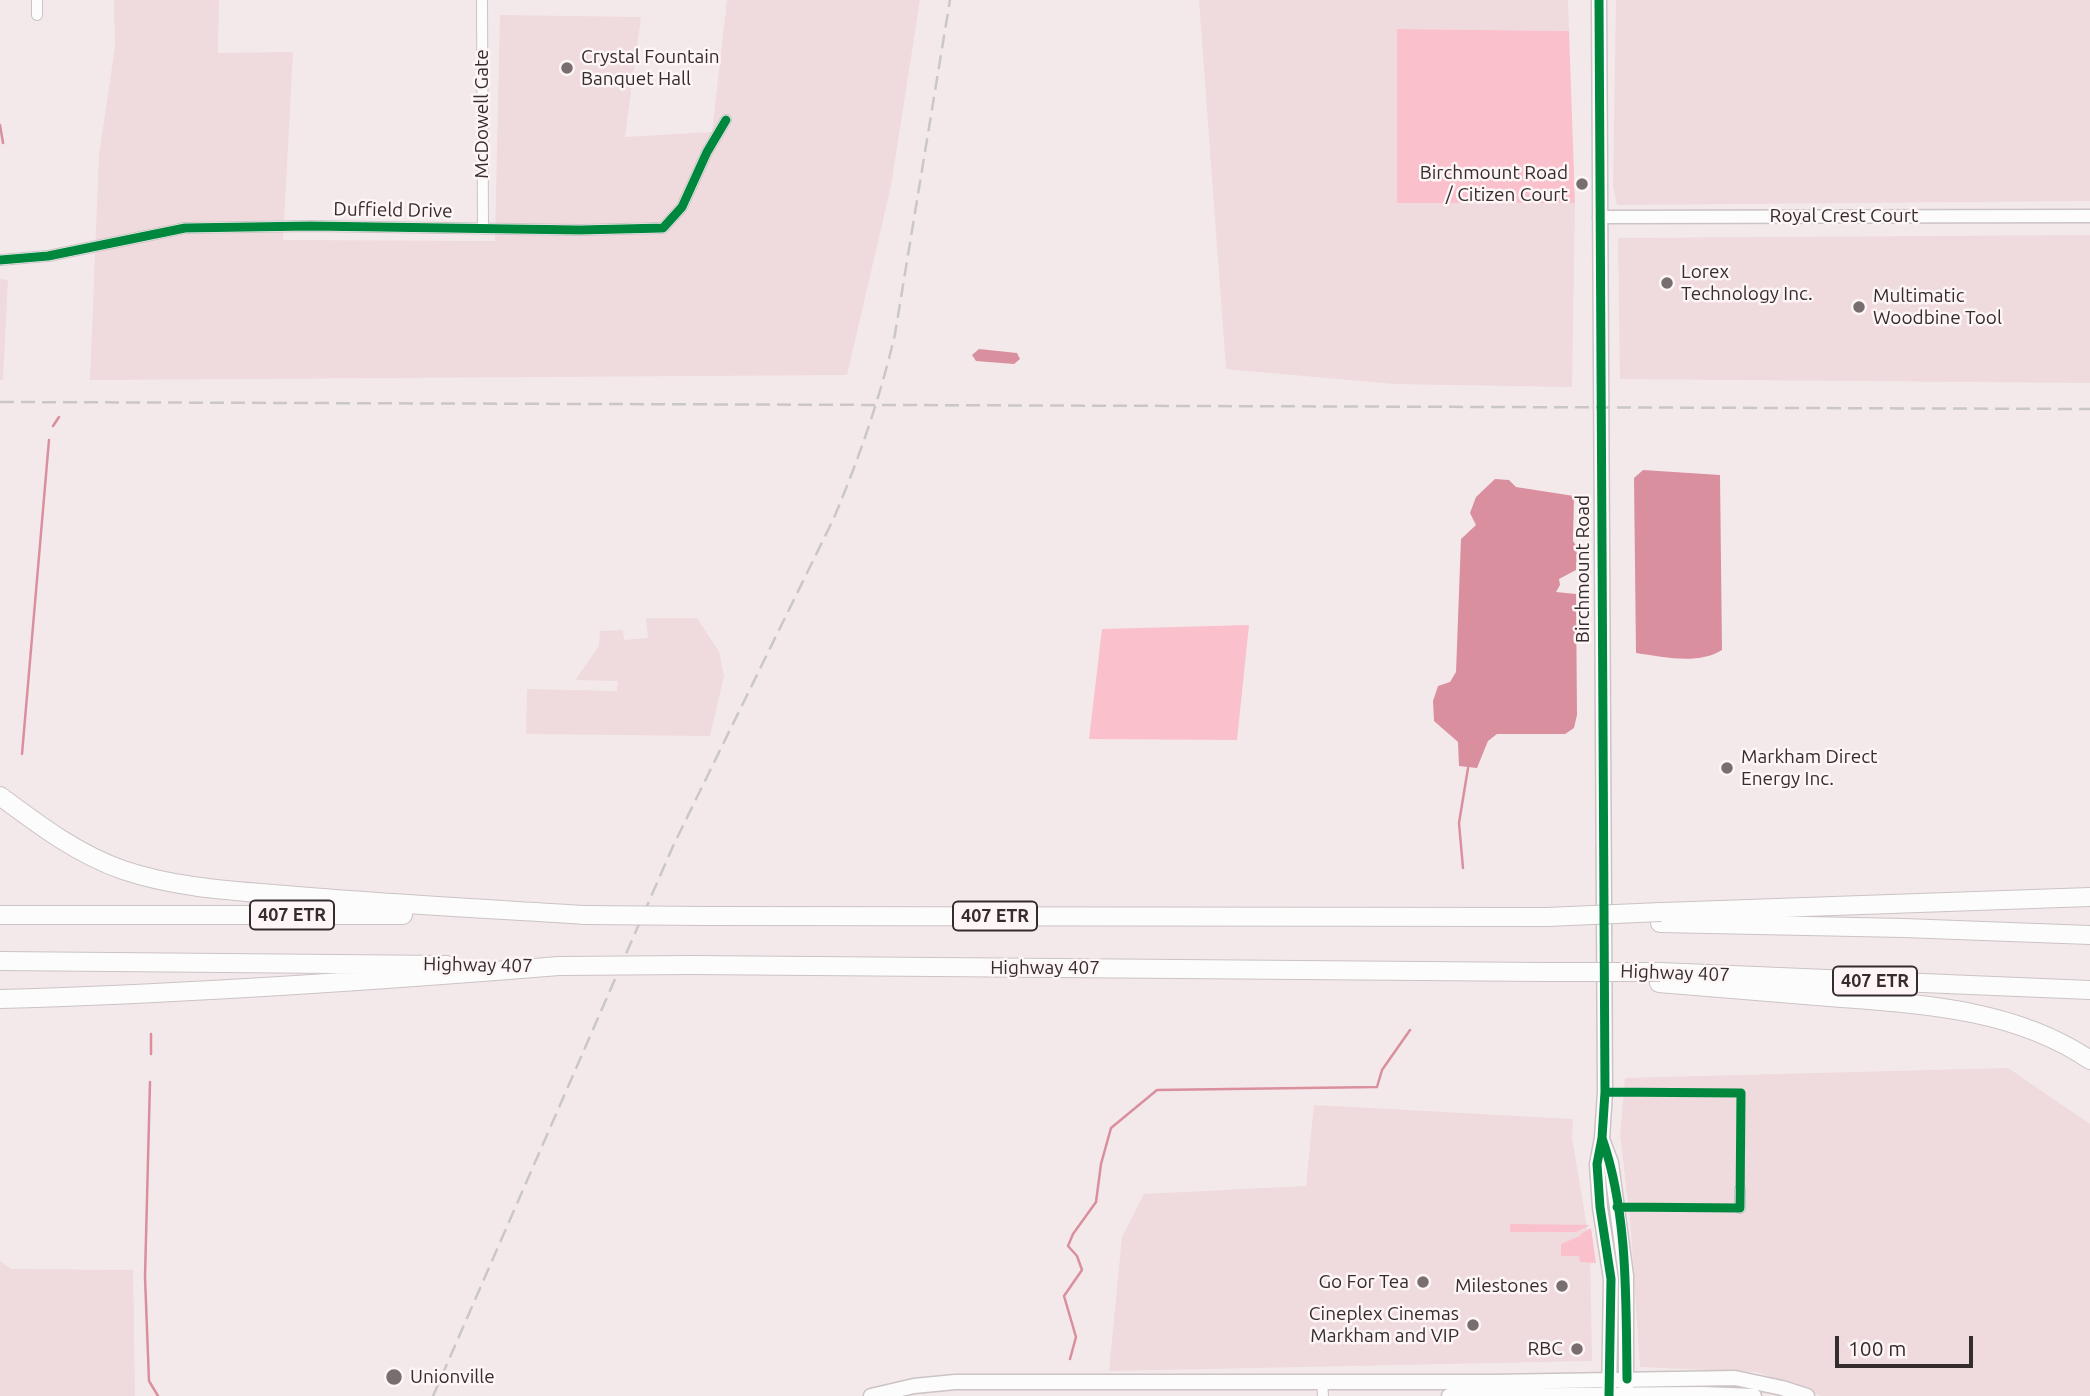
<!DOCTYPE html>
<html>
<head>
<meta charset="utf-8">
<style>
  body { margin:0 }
  #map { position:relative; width:2090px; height:1396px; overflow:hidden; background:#f4e9ea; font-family:Ubuntu,sans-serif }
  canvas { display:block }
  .scale { position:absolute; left:1835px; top:1336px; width:138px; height:32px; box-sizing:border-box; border:4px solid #352c2e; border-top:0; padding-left:9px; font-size:21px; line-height:24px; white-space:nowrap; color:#352c2e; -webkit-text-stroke:5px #fef5f6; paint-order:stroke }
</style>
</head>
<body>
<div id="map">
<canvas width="2090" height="1396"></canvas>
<div class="scale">100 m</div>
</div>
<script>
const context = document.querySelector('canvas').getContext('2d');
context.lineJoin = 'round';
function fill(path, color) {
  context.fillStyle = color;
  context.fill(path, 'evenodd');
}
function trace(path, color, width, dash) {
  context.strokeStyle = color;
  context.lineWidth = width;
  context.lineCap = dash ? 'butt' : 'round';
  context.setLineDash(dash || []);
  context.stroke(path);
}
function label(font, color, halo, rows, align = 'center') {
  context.font = font + ' Ubuntu,sans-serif';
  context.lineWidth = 5;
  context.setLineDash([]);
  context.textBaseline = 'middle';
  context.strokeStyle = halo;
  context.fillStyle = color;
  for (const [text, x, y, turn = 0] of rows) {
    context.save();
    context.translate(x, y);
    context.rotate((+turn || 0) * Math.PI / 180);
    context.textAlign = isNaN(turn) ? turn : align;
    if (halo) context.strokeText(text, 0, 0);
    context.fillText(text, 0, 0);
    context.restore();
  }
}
const built = new Path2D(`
  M114,0h105l-1,53 75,-1 -10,188 212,1 5,-226 141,2 -16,120 87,-5 15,-132h193l-29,186 -44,189 -757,5 9,-225 16,-108z
  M1199,0h369l1,31 -172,-2 1,174h177l-3,184 -179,-3 -167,-15z
  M1616,0h474v201l-473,4 -4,-18z
  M2090,235v148l-470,-4 -2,-141z
  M0,279l8,1 -5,100h-3z
  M646,618h51l22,34 5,24 -14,60 -184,-2 1,-45 90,2 1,-10 -43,-1 24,-34 1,-15 23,-1 1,10 24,-2z
  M2008,1068l82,56v272h-268l-65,-24 -117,-5 -10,-149 -10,-83 5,-57z
  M1314,1105l259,14 -1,19 18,107 2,116 -483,10 13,-134 22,-43 162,-8z
  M0,1261l11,8 122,1 2,126h-135z`);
const green = new Path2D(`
  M1397,29l172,2 6,172h-178z
  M1249,625l-12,115 -148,-1 13,-110z
  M1510,1224l80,1 -14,7h-66z
  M1591,1228l5,35 -16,-1 -1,-6h-18v-12l19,-8 1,-2z`);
const water = new Path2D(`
  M979,349l38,4 3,6 -6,5 -38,-3 -4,-6z
  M1643,470l77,5 2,175c-24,15 -58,7 -86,3l-2,-175z
  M1495,479l14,1 7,7 58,9 -1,45 4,6 -1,23 -17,9 1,6 -4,7 20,2 1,121 -3,13 -9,6h-68l-9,7 -11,27 -18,-2 -1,-24 -24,-21 -1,-20 5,-15 12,-4 6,-10 5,-133 15,-14 -6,-12 6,-16z`);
const stream = new Path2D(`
  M0,125l3,18
  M53,426l6,-9
  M22,754l27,-314
  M1463,868l-4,-45 9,-55
  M151,1034v20
  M150,1082l-5,195 4,104 9,15
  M1070,1359l6,-22 -12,-41 18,-26 -5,-14 -9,-10 5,-12 23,-32 5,-38 10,-36 46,-38 220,-3 5,-17 28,-40`);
const minor = new Path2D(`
  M37,0v15
  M482,0l1,229
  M0,260l48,-4 137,-28 126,-2 269,4 83,-2 19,-21 25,-55 19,-32
  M1740,1208v-18
  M1322,1382l1,14`);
const tertiary = new Path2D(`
  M1599,217l491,-1`);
const secondary = new Path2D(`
  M1599,0l6,1092 -3,46 -5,26 3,43 11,72 -2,117
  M1602,1139l9,24 15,113v110
  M871,1396l43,-10 41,-4h538l242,-4 47,10 25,8
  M1449,1396l253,-2 52,2`);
const motorway = new Path2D(`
  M0,796c39,29 77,58 123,74 56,19 116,21 174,26 96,8 192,13 288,19
  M1663,912l427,-15
  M0,915h403
  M707,916l840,1
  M1660,923l244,5 186,7
  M0,961l447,4
  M691,965l853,7
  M1660,972l430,18
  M1659,983c57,5 113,9 170,14 90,7 184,11 261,63
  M0,999c187,-5 372,-18 559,-33`);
const rail = new Path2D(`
  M0,402l2090,7
  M433,1396l241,-552 159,-324c26,-61 47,-122 62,-186l55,-334`);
const motorwayBridge = new Path2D(`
  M585,915l122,1
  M1547,917l114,-5
  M559,966l132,-1
  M1544,972h116`);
const cycleway = new Path2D(`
  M1599,0l6,1092 -3,46 -5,26 3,43 11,72 -2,117
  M0,260l48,-4 137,-28 126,-2 269,4 83,-2 19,-21 25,-55 19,-32
  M1605,1092l136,1 -1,115 -123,-1
  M1602,1138c26,74 24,163 25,241`);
const markers = [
  [567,68,7,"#786e70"],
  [1582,184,7,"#786e70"],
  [1667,283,7,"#786e70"],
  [1859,307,7,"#786e70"],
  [1727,768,7,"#786e70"],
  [1423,1282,7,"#786e70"],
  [1562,1286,7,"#786e70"],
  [1473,1325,7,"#786e70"],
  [1577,1349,7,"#786e70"],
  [394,1377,9,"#786e70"]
];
const shields = [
  [292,915,84],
  [995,916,84],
  [1875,981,84]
];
const shieldNames = [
  ["407 ETR",292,915],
  ["407 ETR",995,916],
  ["407 ETR",1875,981]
];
const poiNames = [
  ["Crystal Fountain",581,57],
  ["Banquet Hall",581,79],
  ["Birchmount Road",1568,173,"right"],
  ["/ Citizen Court",1568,195,"right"],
  ["Lorex",1681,272],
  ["Technology Inc.",1681,294],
  ["Multimatic",1873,296],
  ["Woodbine Tool",1873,318],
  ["Markham Direct",1741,757],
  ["Energy Inc.",1741,779],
  ["Go For Tea",1409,1282,"right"],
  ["Milestones",1548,1286,"right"],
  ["Cineplex Cinemas",1459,1314,"right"],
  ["Markham and VIP",1459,1336,"right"],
  ["RBC",1563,1349,"right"],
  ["Unionville",410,1377]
];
const streetNames = [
  ["McDowell Gate",482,114,-90],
  ["Duffield Drive",393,210,1],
  ["Royal Crest Court",1844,216],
  ["Birchmount Road",1583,569,-90],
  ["Highway 407",478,965,1],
  ["Highway 407",1045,968],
  ["Highway 407",1675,973,2]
];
fill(built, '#efdadd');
fill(green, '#fac0cb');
fill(water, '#d98f9e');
trace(stream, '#d98f9e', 2.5);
trace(minor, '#cbc3c4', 12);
trace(tertiary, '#cbc3c4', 15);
trace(secondary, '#cbc3c4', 17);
trace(motorway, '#cbc3c4', 20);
trace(minor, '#fdfcfc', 10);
trace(tertiary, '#fdfcfc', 12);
trace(secondary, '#fdfcfc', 14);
trace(motorway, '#fdfcfc', 18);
trace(rail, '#cac7c7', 2.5, [14, 7]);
trace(motorwayBridge, '#cbc3c4', 20, []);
trace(motorwayBridge, '#fdfcfc', 18);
trace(cycleway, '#00873e', 9);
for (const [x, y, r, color] of markers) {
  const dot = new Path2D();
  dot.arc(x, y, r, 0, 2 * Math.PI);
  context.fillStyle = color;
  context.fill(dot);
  trace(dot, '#fef5f6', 2.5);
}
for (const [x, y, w] of shields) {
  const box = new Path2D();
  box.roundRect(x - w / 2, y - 14.5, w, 29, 5);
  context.fillStyle = '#fef5f6';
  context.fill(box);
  trace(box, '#352c2e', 2);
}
label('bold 18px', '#352c2e', null, shieldNames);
label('19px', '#352c2e', '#fef5f6', poiNames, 'left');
label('19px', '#352c2e', '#fef5f6', streetNames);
</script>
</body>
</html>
